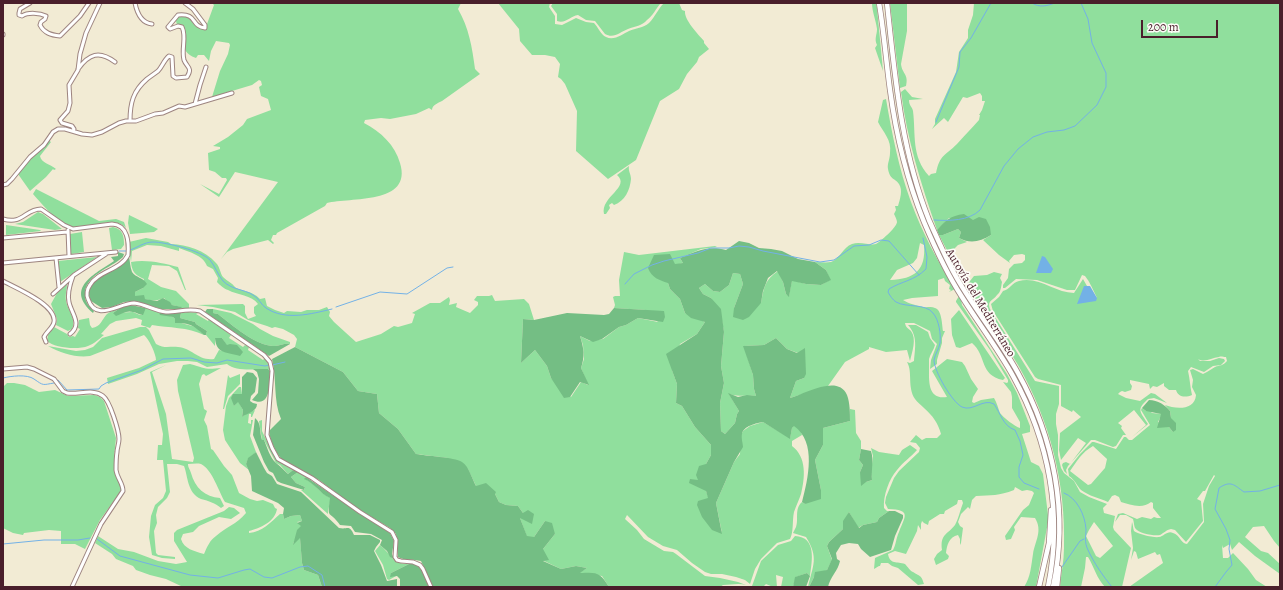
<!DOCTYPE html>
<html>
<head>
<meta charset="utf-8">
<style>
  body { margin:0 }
  #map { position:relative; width:1283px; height:590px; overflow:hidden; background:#f2ebd4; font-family:Alegreya,serif }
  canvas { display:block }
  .frame { position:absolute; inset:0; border:4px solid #4a1f2b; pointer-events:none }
  .scale { position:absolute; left:1141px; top:20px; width:77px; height:18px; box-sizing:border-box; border:2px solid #4a1f2b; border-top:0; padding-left:5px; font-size:12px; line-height:14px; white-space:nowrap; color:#4a1f2b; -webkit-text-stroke:3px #fdfcf7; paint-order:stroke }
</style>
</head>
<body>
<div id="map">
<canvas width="1283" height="590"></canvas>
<div class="frame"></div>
<div class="scale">200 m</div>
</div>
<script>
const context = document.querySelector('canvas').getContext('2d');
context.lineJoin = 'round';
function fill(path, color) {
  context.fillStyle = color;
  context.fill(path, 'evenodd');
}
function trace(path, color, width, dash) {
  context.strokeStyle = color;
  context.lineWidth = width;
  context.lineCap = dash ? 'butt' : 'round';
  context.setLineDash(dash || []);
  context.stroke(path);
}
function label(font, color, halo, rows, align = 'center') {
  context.font = font + ' Alegreya,serif';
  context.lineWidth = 3.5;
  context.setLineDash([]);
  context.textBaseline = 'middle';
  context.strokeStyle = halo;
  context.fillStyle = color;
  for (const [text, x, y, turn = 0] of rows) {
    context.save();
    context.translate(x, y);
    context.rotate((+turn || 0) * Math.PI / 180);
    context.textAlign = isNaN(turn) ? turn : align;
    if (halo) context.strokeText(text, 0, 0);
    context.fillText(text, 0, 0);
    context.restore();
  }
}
const green = new Path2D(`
  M212,3h249l-3,6c11,19 14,38 17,60l5,5 -38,27c-4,2 -10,4 -10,9l-3,-2 -13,6 -26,5 -9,-1 -16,2 -1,3c17,9 31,22 36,40 13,42 -50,34 -73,40l-2,3 -48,27 -1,2h-3l-2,5 3,3 -1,1 -5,-4 -35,9 -6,3 -6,7 57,-77 -43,-10 -16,25 -19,-13 19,10 8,-14 -1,-2h-4l-7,-6 -6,-2 -1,-17 12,-4v-2l-7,-1 15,-9 15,-12 4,-6 24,-9 -3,-11 -7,-3 -2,-9 3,-2 -1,-4 -2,-1 -7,5 -40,12 8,-26 8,-17 2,-9 -1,-2 -13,-2 -5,10 -2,10 -5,-6h-6l-2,3c-22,-8 -3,-20 -15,-33h-4l-1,-4 -7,4 10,-9 6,-1 6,3c4,6 8,13 16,10v-4l7,-19z
  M498,3h52l-1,4 6,9v8l7,1 14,-7 10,4 8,1c4,4 7,12 12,14 8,4 17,-3 23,-6 7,-3 14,-3 20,-8 6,-6 9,-14 15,-20h15l3,7 3,1c-1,9 13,23 19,30v2l5,6 -10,8 -2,5 -10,12 -8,15 -19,12 -24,59 -28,19 -32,-28 1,-40 -12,-27 -4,-5 -3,-2 2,-13 -5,-7 -10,-2h-13l-12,-14 -1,-12z
  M553,3h108c-5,5 -8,13 -14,17 -5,6 -12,6 -19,9 -8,3 -14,10 -23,5l-10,-13 -9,-1 -8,-5c-8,1 -12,9 -21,6v-7l-6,-8z
  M872,3h4l1,5 6,63 -8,-23 2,-3c-3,-6 0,-10 0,-16 -1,-9 -5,-17 -5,-26z
  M890,3h17v28l-6,33c1,10 8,10 5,22l-6,2z
  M974,3h306v545l-6,-7 -10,-15 -11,1 -8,10 16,14 7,2 12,11v10l-25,-18 -16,-14 -7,8 -2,-6 -7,4 -1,-3 1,13h5l5,-5 15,16 8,11 11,7h-138l34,-24 -3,-9 -3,1 -2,-3 -17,7 -2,-7 -2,-1 -3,9 2,-12 -2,-17 1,-9c1,2 1,7 2,9 3,3 20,7 25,6 5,-1 9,-7 14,-4 7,2 8,11 14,11l17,-22 -1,-18 6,-18 6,-10 -1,-1 -9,16h-2l-6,8 4,2 2,20 -17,21 -11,-12 -4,-1c-5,1 -7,4 -11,6 -6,1 -21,-1 -25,-7 -1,-2 -1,-6 -2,-9l-7,-4h-6l-5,7 3,-8 5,-1 14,6 5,-2 9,2 3,-2 3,1h4l-8,-10v-5l-2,-1c-8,7 -21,3 -30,0l-2,-5 -4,-2 -3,1 -4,6c-9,-4 -19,-6 -27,-12 -4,-4 -5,-9 -12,-14l-1,-7 12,-15 12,-12h2l22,7 8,-12h2l3,3h3l18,-15 -9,-15 1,-2 4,3h4l2,2 10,1 -4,8 11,5 4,5 -3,-21 -5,-6c10,4 30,6 31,-10l-4,-8 1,-7 -3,-10 3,-1 10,5c5,-2 8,-5 12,-7 5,-2 8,-1 12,-6l-1,-4c-3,0 -5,-1 -7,0 -8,1 -14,6 -21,2l2,2h10l9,-3 5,1 1,2 -4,4 -8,1 -9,6 -13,-5 -3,4c2,8 2,16 4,24 -7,3 -14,2 -16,-5h-7l-5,-4v-3l-7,4 -4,-1 -3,3 -1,-5 -19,-4v3l2,3 -1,4 -6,2 -3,-1 -2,1 -2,2 8,4 14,3 11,-8 4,1 12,9 -13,-5 -6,1c-12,11 -8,12 0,25l-1,1 -15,12 14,-12 -12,-15 -16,13 4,3 -1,2 5,7h-3l-7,11 -3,1 -18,-7h-4l-23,26 -2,4 1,4 -3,-3 -2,-6 1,-2 3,-1 4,2 16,-21 -8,-5 -17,22 -2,-10 1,-17 21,-16 -8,-7 -1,2 -11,-6v-21l-23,-6 -3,-2 -42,-66 -2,-7 8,-7 4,-6c6,-1 10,-9 16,-10 20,-5 36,12 55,12l9,-14 4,7 -3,1 13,11c-4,-8 -7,-16 -12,-22l-3,-1 -7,15h-8l-30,-10 -21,-1 -11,9h-2v-3l5,-7 1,-9 5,-5 8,-1 3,-3v-5l-3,-1 -8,1 -5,6 1,2 -11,-8 -16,-15 8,-5 -18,-15 -24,-2 -12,12c-16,-46 -30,-91 -36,-138l4,-3 7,8 11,2 -14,1c0,6 3,6 4,11 3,24 -2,45 16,65l2,-2 5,-1c4,-19 9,-17 21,-29 7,-8 15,-16 22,-24l1,-5h-1l3,-5 3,-9h-3v-5l-2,-3 -13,5 -4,-1 -15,25 -4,-4 -12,11 3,-5v-5l21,-47 3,-20 9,-14v-8l5,-15zM1093,446l14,13 -2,9 -14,16 -3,1 -18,-14c7,-10 12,-19 23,-25z
  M886,99c6,35 13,70 25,103 11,30 27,60 44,87l-6,3 2,-2 -2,-1 1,-4 -5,-4 -1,-3 -6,2v16l-26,2 -9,2c6,4 13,5 20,7 4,1 8,-1 12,1 7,2 7,17 8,23h2l-3,7v5l-5,17v4l-7,5 1,-9 6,-16 -5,-5 -2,-8 -16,-8h-9c1,5 3,5 6,8 6,8 1,21 -1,30l-3,-11 -21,2 -17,-5v2l-24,13 -17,24 -38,12 6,-17 8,-3 1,-29 -7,4 -11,-4 -11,-11 -12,7 -20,1 9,29 1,14 2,7c-11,-1 -16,1 -27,-2l10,17 -2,3 -2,9 -10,11 -4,-3 -1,-28 4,-20 -3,-17 3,-34 -2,-11 -11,-23 -8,-4 -4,-6 6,-4 8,7 7,1 9,-7 4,-12 7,1 3,10 -9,24 27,-5c3,-16 4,-23 17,-32l5,11 3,12 3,2 3,-16 14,4 15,1 9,-5 -4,-10 -11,-8c5,0 11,1 16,0 9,-3 12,-15 21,-18 8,-3 19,2 24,0 4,-2 21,-17 21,-22 0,-2 -2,-6 -3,-8l2,-4 -1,-4h3c2,-7 5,-16 1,-22 -4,-6 -9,-4 -11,-15 -1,-5 2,-10 2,-16 2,-13 -7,-21 -12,-31l5,-22zM920,243l4,2c2,25 -9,34 -34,35l7,-10 16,-7 4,-5z
  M48,140l3,2 -11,14c1,7 10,8 16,13l-2,1 -1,-1 -7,8 -16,14 -12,-17 10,-13z
  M629,166c-1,5 2,8 2,13 -1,11 -6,22 -17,26l-2,-2 -3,2 1,3 -4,6h-2c-4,-17 27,-27 13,-39z
  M36,189l63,32 17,-2 8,3 2,6c-13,-14 -36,2 -53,-1 -16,-4 -30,-22 -40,-33z
  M38,212l5,2 19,15 -7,1 -40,-6 8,-2z
  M129,215l29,14 -4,3 -24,2 -2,-11z
  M6,225l34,5 1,1 -35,4z
  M113,227c10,2 11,9 11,18l-3,4 -9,1 -3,-22z
  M958,229l3,3 -2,6 8,4 -9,3 -6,6 4,15 8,17 -25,-48h4z
  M82,232l2,20 -13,2 -1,-20z
  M146,238l22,4 3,2c16,1 34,6 45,19 4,4 4,10 7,14 4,4 9,6 12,10 4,4 17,3 25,12l5,-1 2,8 8,4 9,3 3,-2 14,1 6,-2h12l8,-3 3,5 -1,4 5,6 22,20 25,-8 13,-8 4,1 14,-4 3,-9 -3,-1 18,-10h10l9,-6 1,3 -1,5 8,-2 -1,4 14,6 8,-8v-3l-4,-2 3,-4h12l3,-1 3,6 29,-2 5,5 5,16 -11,-1 -2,44 14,-13 12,16 4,12 20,19 10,-15 7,3 -7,-17 3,-9 -1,-14 -3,-9 10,5 13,-2 16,-12 7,-2 12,-7 20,4 -12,-12 -32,-2 1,-3 -2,-8 2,-1h5l-1,-16 5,-28 15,3 76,-9 2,1 -16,2 -21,9 3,5 -8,2 -7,18 2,6 10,10 5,14 20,9 -8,12 -17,10 -8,26 5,14 -1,19 6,3 13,21 16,18v10l-5,9v27l16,42 -6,-30 18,-41 6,-8 1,-19 2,-4 7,-5 13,-4 27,16 2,-10 2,-3 7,6 1,4 -10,6v5c15,11 13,32 9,48 -2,6 -5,12 -7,18 -2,9 0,19 -4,27l-13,4 -16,16 -6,10 -5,15 -5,-4 -9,-3 -14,-3h-11l-6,-2 -13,-9 -15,-13 -14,-4 -15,-9 -21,-22 -2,4 12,11 7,9 20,12 9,1 3,2 29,22 15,2 18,4 8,3c-8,-2 -15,0 -23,0l-3,2h-111l-7,-11 -23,-3 8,-5 -11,-2 -15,3 -19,-9 1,-11 12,-15 -10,-13 -11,16h-7l-7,-19 3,-5 -5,-7 -12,-1 -7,-3 -4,-8 -19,-8 -8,-17 -20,-11 -32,-4 -18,-25 -19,-16 -2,-19 -19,-3 -15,-19 -48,-25 2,-8 -3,-4 -11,-6 -8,-2 -3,1 -5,-2 -19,-6 -13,-8 -22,-5 -16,-2 46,-1 2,2v7l3,6 8,-3 -2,-3v-6l4,-3c-6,-9 -21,-9 -30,-14 -4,-1 -8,-5 -11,-8l1,-4 -5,-9 -6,-3c-4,-11 -18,-14 -28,-18v3l-18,-5 -14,-1 -15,6 -1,11c15,-3 32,1 47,5l8,23h-1l-8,-19 -8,-5 -17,-1 -4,14 13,8 15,4 13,13v4l-9,1 1,-2 -9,-2 -8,-7c-11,5 -18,1 -29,-2v-4l8,-4 1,-9c-9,-4 -12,-7 -13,-17 -1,-7 -2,-13 -2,-20z
  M97,257l-37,25 -2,-21z
  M994,272l8,2 -2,4 2,4c-1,5 -1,10 -5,13 -4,6 -10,5 -7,14l45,72 24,5v18l-3,10v10l2,11v20l3,13 3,5 10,8 6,11 9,5 18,7 -4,4 1,5 11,3 -2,11 1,3 17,18 -9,39h-17c-8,-8 -11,-20 -17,-30h-2l-1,11 -4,19h-21c1,-13 4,-26 4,-39 2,-65 -14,-127 -46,-183 -16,-27 -35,-52 -52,-79l8,-10 13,-1zM1094,522l19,24 -13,12 -4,-2 -10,-20 3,-6z
  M67,284c0,5 -2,11 -1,17 2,10 11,18 6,28l-4,2 -12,-6 1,-6 -6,-15 6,-11z
  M959,296l2,3 1,6 45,69 10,19 13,33v6l-8,2 9,28 8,4 4,8 5,41v7l-12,65h-12c7,-11 7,-21 9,-33 2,-13 10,-23 2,-36l-14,-1 -7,10 1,3 -4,9 -5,1 -1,-4 18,-26 6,-5 5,-12 -2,-2 -5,-1 -5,1 -7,-4 -1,3c-15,6 -23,5 -38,6l-4,4 -2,9 -2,-2 -7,7 -3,8 2,4 3,2 -2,15 -1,2v-6l-2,-4c-9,2 -11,10 -12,18l3,3 -1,3 -12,6 -2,-6 3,-5 5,-4c-2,-16 5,-15 13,-25 3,-5 6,-17 8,-22l-1,-3h-4l-1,4 -12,7 -1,3h-4l-11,7 -1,4 -4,-2 -2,-2 -1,3v6l-3,-5 -1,6 -11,23 -11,-3 -7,3c2,11 9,7 17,10 3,3 5,7 8,8 7,5 8,2 11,12l-6,1 -20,-17 -6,-2 -4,-3h-7l-1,3h-1l-5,3 1,-11 2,-1 16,-7c3,-5 3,-12 6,-18 6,-16 13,-22 -11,-23l-3,-6 1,-6 8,-19 5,-7 20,-19 1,-4 -4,-5 -6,-1 6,-7 6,5 4,-2h11l4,-4c-3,-11 -8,-18 -17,-26 -3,-3 -7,-6 -9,-9 -8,-12 -2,-27 -8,-37l3,1 4,-2c1,-13 4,-25 -6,-36h8l12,7 2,6 5,7c-1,5 -5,9 -6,14 0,3 0,6 0,10 0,13 -1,31 18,28l-15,-26 15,-12 15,3 3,4 6,13 7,10 -5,8 -1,5 2,1 7,-3 13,-2c3,5 4,10 6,15 3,4 15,14 20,15v-6l-8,-14v-11l-1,-5 -8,-10 4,1 1,-1v-2l-18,-30 -34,-48v-1z
  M120,308l-7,5 20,-1 7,3h2l4,-7 27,9 2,2v4h6l15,4 8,8c-16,-8 -35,-7 -52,-10l-2,3 -9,-3 1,-5 -6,-2 -20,3 -6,3 -9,10 3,1c-5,4 -10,9 -16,11 -10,4 -34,2 -41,-5l1,-6 6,-8 13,7 2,3 4,-1 2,1 5,-8 -2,-1 1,-8 10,-2 1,7 2,3c9,-1 10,-9 15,-14 4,-3 9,-4 13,-6z
  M213,309l18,4 22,11 7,5 13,7 17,6v2c-6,-1 -10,2 -15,2 -18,1 -43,-21 -57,-32l-5,-1z
  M959,310l46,68 -2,2c-24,-5 -16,-24 -31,-37l-12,5 -4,-1 -4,-12 -1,-16z
  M188,312l10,1 -2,1 12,7 1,-2 22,16 -2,3 14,9 2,-2 4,2 -1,3 15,10 2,-2 3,5 2,8 -2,-2c-12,0 -32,3 -41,-5l-20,3 -10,-5 -9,-1h-11l-18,3 -22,10 -29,10 -1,-6 32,-10 17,-8c0,-6 -7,-21 -12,-25l-54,21c-14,2 -29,-3 -42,-10l28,5 9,-1 8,-3 9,-9 38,-11h6l3,3 7,14c9,5 13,2 22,3 14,1 20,14 36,12l5,-9 21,5 -13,-9 -5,-8h-7v8l-9,-11 1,-4 -11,-7 -1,-2 -15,-4 1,-5z
  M190,364c15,4 14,6 31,4l-15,8 -2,-2 -2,1 -3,9 5,25 3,2 -3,9 3,6 4,23 2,1 11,16 8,9 7,18 11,6 7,2 6,-1 10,4 2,4 2,1c-2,13 -17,19 -28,22v2c13,-1 22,-11 31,-19h3l1,5 7,-3 9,-1 2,6 -5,1 5,4 -9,18 7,-7 2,26 2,7 14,5 4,12h-139l-17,-8 -16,-4 -14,-5 -3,-4 -17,-7 -4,-5 -17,-11 3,-7 20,13 16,3 24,9 18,3 11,-2 -13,-21v-8l3,-3 47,-19 5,-4 5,1 6,5 -9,6 -12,-2 -20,9 -6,6 -10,2 -2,5c3,10 13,12 23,15 3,-7 6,-14 12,-18 11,-10 20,-11 30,-23l-2,-5 -19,-6c-6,-10 -13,-33 -24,-38 -4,-1 -9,0 -13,0 0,4 2,5 3,9 4,15 14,24 29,25l4,8 -3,2c-6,-5 -12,-7 -20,-9 -14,-6 -13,-23 -17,-33l-7,-2h-10l3,28 -3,6 -9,9 -2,8 1,8 -3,8 2,22 2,2 17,2v2l-13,-1 -10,-3 -3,-18 2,-21 4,-11 8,-7 3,-7 -3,-31h-6l1,-15h4l1,-11 -13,-62 16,-7 -14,7 14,42 6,45 21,3 1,-4 -16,-67 -1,-11 6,-15z
  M240,374v10l-12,12 -4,13h-1l5,-34 2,3z
  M7,383h7l11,2 14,7 16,-2 13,6 26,-1 6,2 4,4 12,37 -2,20 1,11 1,8 5,8v6l-21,29 -15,29 -10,-5h-14v-13l-12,-1 -25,3 -1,2 -10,-2 -10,-5v-141z
  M239,387h2l1,7h-9l1,12 4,-5 5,9 -1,7 5,-4 8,-3 -3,7h-1v-3h-2l-1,9 3,1v-4h2l-3,16 6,16 -8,7 -2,5 3,6 -9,-7 -15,-23 -2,-10 3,-24 3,-8z
  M850,409l5,1 1,23 5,8v8l-2,11 4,5 -3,7 6,10 6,-2 -1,-8 2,-16 -2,-8 8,4 20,3 3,-5 8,-5 7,5c-6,7 -14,12 -20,20 -8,9 -14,26 -13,38l3,3h2l-10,7 -2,4 -14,3 -5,3 -9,-16 -6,17 -14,13 -2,4 5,14 -5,10 -13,7 -5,10h-1c5,-22 11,-29 -2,-50l-13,-4c1,-2 2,-4 3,-6 3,-8 -2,-18 6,-25l3,2 16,-14 -6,-30 8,-15v-17l27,-7z
  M262,420v11l13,27 3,3 15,9 -5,4 -8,-9 -4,-2 -12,-23h-2l-3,-19z
  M298,472l8,5 -1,2c12,6 14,14 26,19l-3,13v3l-27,-24h3l1,-3 -9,-4 -5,-6z
  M795,536c22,1 17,25 15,40l-3,-3 -11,4 -3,10h-12l2,-10 -7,-2 1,12h-4l-7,-3 -3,3h-10l-1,-1 9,-25 17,-16 13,-4z
  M380,545c11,9 13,20 29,19l-18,9 5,3 -7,4 -2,-1 -4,-14 -8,-14z`);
const forest = new Path2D(`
  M964,214l9,6 6,-3 7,2 4,8 1,8c-11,7 -21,9 -32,3l2,-6 -3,-3 -15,6h-4l-2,-5c9,-10 13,-14 27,-16z
  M739,241l10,2 10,5 12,1 11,2 16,8 17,3 11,8 5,10 -10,5 -15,-1 -14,-3 -3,16 -3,-3 -3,-12 -6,-11 -9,7 -5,13 -2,12 -12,14 -6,3 -10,-3 1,-9 9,-24 -3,-10 -7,-1 -4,12 -9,7 -7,-1 -8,-7 -6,4 4,6 8,4 10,11 3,23 -3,34 3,17 -4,20 1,28 4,3 10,-11 2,-9 2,-3 -11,-18 10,4 9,-2 9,1 -2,-7 -1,-14 -10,-29 21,-1 12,-7 11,11 10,4 8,-5 1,26 -2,4 -8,3 -6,17c15,-4 48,-24 57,-3 3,8 3,18 3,26l-27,7v17l-8,15 6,30v9l-16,5 -3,-2c6,-23 15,-60 -8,-76l-2,2 -2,11 -27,-17c-6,1 -20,4 -21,12 -1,4 1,10 1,13l-9,15 -18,41 6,31 -10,-4 -10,-13 -5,-12 1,-4 10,-3 -2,-7 -17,-8 1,-4 8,1 -2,-5 3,-9 7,-2 5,-9v-10l-16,-18 -13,-21 -6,-3 1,-19 -11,-30 31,-20 8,-12 -14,-4 -6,-5 -5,-14 -10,-10 -2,-6c-9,-3 -16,-5 -20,-15l6,-13 16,-1 5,10 8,-1 -3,-5c16,-7 29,-13 46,-8z
  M118,252l6,2 -1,3c-12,11 -39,18 -38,38 0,7 4,12 9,16l-1,2c-29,-25 2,-39 21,-52l-3,-4 7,-1z
  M129,256c1,5 1,11 3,16 4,6 11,5 15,12l-4,4 -8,4v4l9,-1 1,4 12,2 6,-3 7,4 2,3 10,2 -2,2h-19l-25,-8 -12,1 -12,5 -10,1 -11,-7c-11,-25 30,-27 38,-45z
  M130,305l16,3 -3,7c-4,0 -7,-3 -10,-3 -6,-2 -12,2 -17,4l-3,-3 7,-5z
  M614,308l50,3 1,6 -2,5 -25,-4 -12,7 -7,2 -17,12 -9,3 -13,-6c4,13 5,20 1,32l8,17 -9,-3 -10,15 -6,1 -13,-20 -4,-12 -12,-16 -14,13 2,-44 11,1 33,-7 37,2 5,-1z
  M207,309h6v4l5,1c14,11 39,33 57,32 5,0 9,-3 15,-2l-21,12 -64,-44z
  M159,312l22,1 -1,5 15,4 1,2 11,7 -1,4h-2c-11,-10 -14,-12 -29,-12v-4l-2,-2 -13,-2z
  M215,338h7l5,7 3,-1 7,1 6,7 -3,4c-13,-4 -24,-2 -25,-18z
  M295,347l48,25 15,19 19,3 2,19 19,16 18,25c10,2 38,3 46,8 7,4 10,17 14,24l10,-3 10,9 -1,2 4,8 7,3 12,1 5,7 5,-3 6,4 -2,10 -12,-6 7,18 7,1 11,-16 7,2 3,11 -12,15 6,11 -6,1 18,8 15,-3 11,2 -7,5c17,-1 20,-1 29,14h-176l-12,-26c-8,-2 -16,0 -23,-4l-2,-23 -6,-6 -35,-21 -36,-27 -36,-19c-7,-8 -13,-20 -14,-30l12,-12c-8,-19 -4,-40 -9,-60z
  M253,369h15l2,2c-1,11 2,38 -18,29l6,-7 1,-14 -2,-7z
  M247,372l6,1 4,5 -2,14 -4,4 -1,5 3,2 4,1c0,8 -10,9 -15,13l1,-7 -5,-8 -4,4 -3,-8 2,-4h9v-17z
  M1149,400c9,0 16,5 21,11l1,7 5,5v7l-3,2 -4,-5 -12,1 4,-14 -15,-3 -4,-3z
  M255,418c7,6 4,14 7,22h2c3,7 6,18 12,23 5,4 8,7 12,11l5,-4 5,2 -7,5 5,6 9,4 -1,3 -23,-7 -4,-2 -4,-8 -4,-2 -5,-9 -11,-27z
  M861,449l10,2c3,9 0,20 1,29l-6,2 -5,4 -1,-14 3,-7 -4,-5z
  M256,452l8,16 3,5 5,3 5,8 24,8 38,36c9,2 10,-4 15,7h16l10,5v2l-4,5 -2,4 7,14 6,16 10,-2v8h-75l-4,-12 -14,-5 -2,-7 -2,-25 -7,7 4,-15 4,-4 -4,-3 5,-2 -2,-6 -9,1 -7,3 -1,-5 1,-6 -6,-5 -26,-12 -1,-15 -5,-12 2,-6z
  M306,477l50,34 34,22 4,8 -2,13 2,5 -4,-2 -3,-6 -7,-6 2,-5 -11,-6 -16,-2 -4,-6 -11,-1c-11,-16 -13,-4 -10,-27 -11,-5 -14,-14 -26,-19z
  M889,511h6l8,4v3l-8,18 -4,14 -21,7 -9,-8 -3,-5 -9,-1 -8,2 -5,8 1,6 3,2c-2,10 -10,16 -12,26h-19l5,-10 1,-5 12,-2 5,-11 -5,-13 2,-4 14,-13v-8l6,-9 10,16 4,-3 14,-3 2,-4z
  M411,563c12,3 14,14 19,24h-30v-8l-3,-3 -7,1 1,-4z
  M807,573l3,3 -4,11h-13l2,-10z`);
const water = new Path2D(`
  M1042,256l3,1 8,12 -2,4h-15z
  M1084,286h6l7,12 -1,3 -19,3z`);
const stream = new Path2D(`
  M1032,3c8,5 14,3 23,0
  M936,122l23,-55 1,-15 11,-14 20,-35
  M934,220c15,1 35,1 46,-10l24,-44 14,-17 15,-12 14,-5 17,-2 11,-4 22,-21 9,-18v-14l-14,-30 -4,-24 -7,-16
  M923,238l4,19 -1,12c-12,12 -24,12 -37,20l-1,3c2,4 5,8 8,10 11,6 29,1 37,11 6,7 8,21 7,30 -1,6 -5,11 -6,17 0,11 18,42 28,47 11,5 21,-9 32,-3 7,10 9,22 21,26l5,11 3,14 -4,12v10l5,6 15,6
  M130,250c7,-2 14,-8 23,-8 12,0 49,9 57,18 5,6 8,15 13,21 9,9 21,8 30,14 6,3 8,10 13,13 19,13 45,6 66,1
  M119,251h7
  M625,284l9,-10 18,-9 12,-4 34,-8 13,-5h18l10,-2 10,1 14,4 57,11 14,-2 20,-14 15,-1 12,-5 8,1 30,34
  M336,307l44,-15 27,2 40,-26 6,-1
  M272,365l13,-3
  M3,378c8,-2 24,-4 31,1 10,7 8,6 20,4
  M58,380l9,10 32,-1 2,-3 5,-3 36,-13 21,-11 28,-1 13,4 13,1 10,-3 38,6 4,-1
  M1064,493c13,5 21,22 22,36 0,7 -2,13 2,21 6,13 15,26 24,37
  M97,539l23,17 70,19 28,3 26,-8 6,-1 14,8 8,1 28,-11 8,-1 14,9 3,12
  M3,544l41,-4h34l12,-2
  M1062,567l18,-26 4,-2
  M1215,587l11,-15 6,-7 -3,-16 1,-9 -4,-11 -11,-20 4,-21c12,-8 15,-3 25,4l16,-1 20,-6`);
const minor = new Path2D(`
  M30,3l-10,6 -1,4v2l3,1c6,-4 18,-3 24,0l-1,3 -4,3 -1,3c4,8 11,10 20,11l20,-20 9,-13
  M135,3c2,10 7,20 17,21
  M3,34v1
  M78,69c11,-15 21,-19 37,-7
  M195,104l5,-19 6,-18
  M130,121c0,-18 3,-30 17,-42 4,-3 7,-5 11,-8 4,-4 6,-11 11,-15l3,1 1,19 3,2 11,-1c6,-10 0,-9 -3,-17 -3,-11 3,-23 -2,-33l-4,-1 -8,3 -2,-2 10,-12c20,-2 12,11 27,13v-3l-12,-16 -8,-6
  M73,131l1,-2 -2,-3 -10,-3 -2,-3 8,-9 2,-8 -1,-18 9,-15 2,-16 6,-21 14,-30
  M3,185l4,-1 5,-5 18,-22 14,-12 9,-13 5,-3h7l17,5 10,1 10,-3 17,-9 7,-2h10l19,-7 8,-1 16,-7 6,1 47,-14
  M3,219c20,6 22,-10 38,-10l23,16 9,4 39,-5c16,1 17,18 16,31 -7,15 -30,16 -38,30 -3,4 -4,10 -2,14 8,24 31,4 46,4 11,1 21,8 32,9 12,0 22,-4 34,-1l64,44 6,7 2,9 -5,64 5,13 6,11 34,19 48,34 32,20 4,8 -1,17 2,3 4,1 12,1 7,3 3,4 8,18
  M68,230l1,26
  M3,238l64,-6
  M56,258l3,29
  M3,263l113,-11
  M3,281c13,7 54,24 51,41 -1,6 -8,10 -10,15l2,5
  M53,294l21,-19 32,-21
  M70,334c13,-10 1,-21 -1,-32 -2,-9 1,-18 4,-26
  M3,369l24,-2 7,2 20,10 9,12 4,2c11,2 26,-5 36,3 7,5 16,35 16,43 0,5 -2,9 -2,13 -1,6 -1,12 -1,18 1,8 7,13 7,21l-22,33 -29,63`);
const highway = new Path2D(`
  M879,3c5,29 7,58 11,87 6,45 17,90 34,132 11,26 23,52 38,75 17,27 36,52 51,79 36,65 50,138 35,211
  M887,3c8,74 14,147 42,217 8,18 16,36 25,53 19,35 45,65 64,100 36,65 51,141 35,214
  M1039,587l10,-44 2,-33
  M1057,587l2,-19`);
const streetNames = [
  ["Autovía del Mediterráneo",980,303,59]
];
fill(green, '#90df9d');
fill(forest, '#74be84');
fill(water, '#73b1e6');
trace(stream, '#73b1e6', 1);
trace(minor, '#9e8580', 5);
trace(highway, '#9e8580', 6);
trace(minor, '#fff', 3);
trace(highway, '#fff', 4.5);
label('12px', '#4a1f2b', '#fdfcf7', streetNames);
</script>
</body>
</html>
